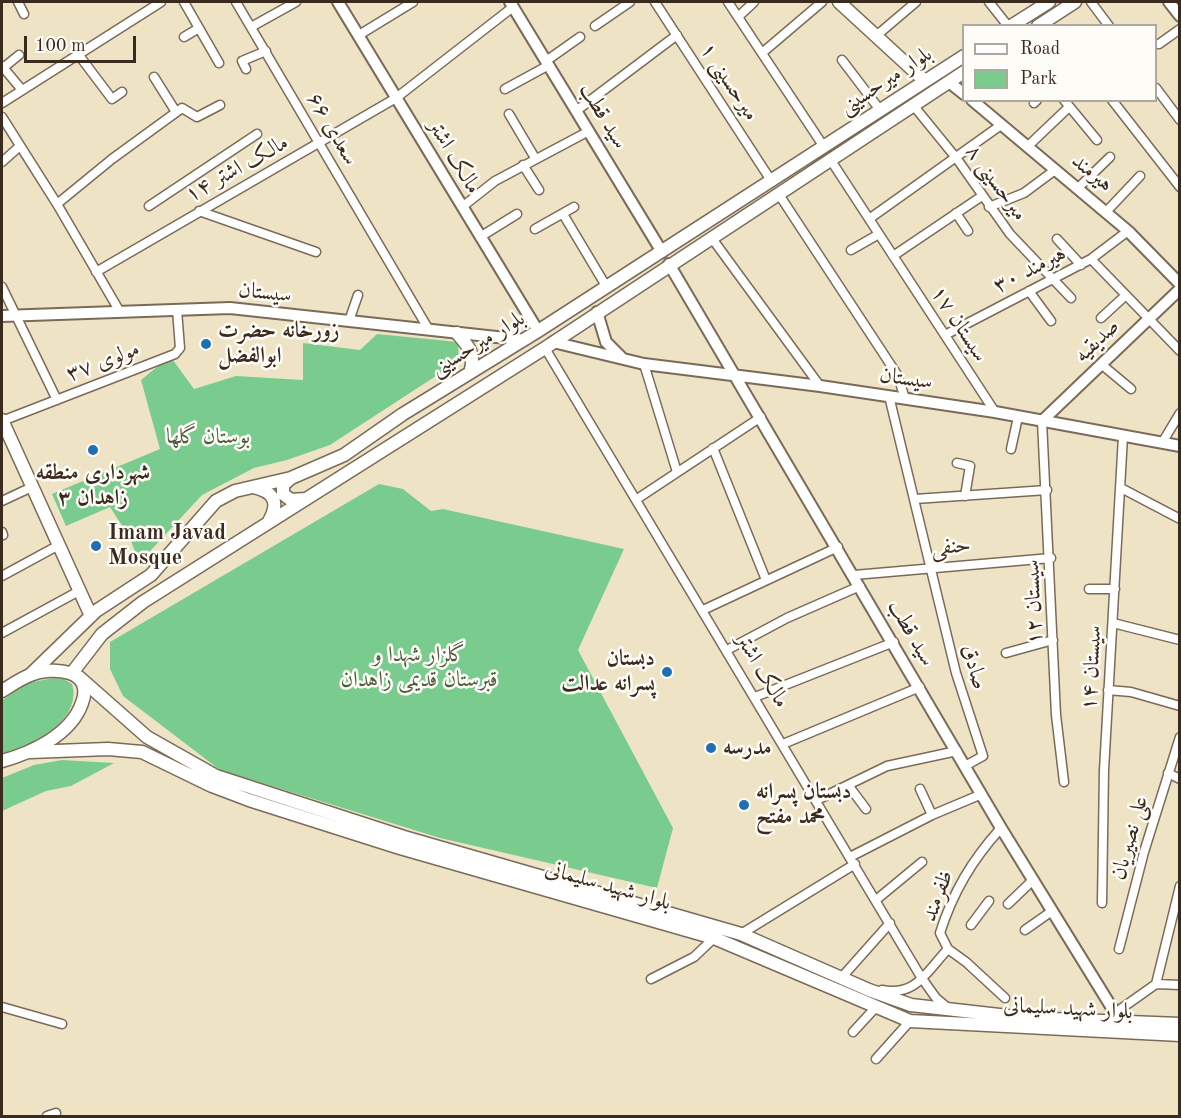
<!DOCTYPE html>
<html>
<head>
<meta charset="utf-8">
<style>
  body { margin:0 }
  #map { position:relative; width:1181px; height:1118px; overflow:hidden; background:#efe3c6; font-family:"Old Standard TT",serif }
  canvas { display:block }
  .frame { position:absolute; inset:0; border:3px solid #3b2a1e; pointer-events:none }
  .legend { position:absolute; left:962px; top:24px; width:195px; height:78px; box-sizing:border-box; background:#fdfcf7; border:2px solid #afa8a0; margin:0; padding:8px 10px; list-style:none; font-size:18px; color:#3b2a1e }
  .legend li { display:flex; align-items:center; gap:12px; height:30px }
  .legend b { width:30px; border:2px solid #afa8a0 }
  .scale { position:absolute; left:24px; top:36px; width:112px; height:27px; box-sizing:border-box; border:3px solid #3b2a1e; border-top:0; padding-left:8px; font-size:18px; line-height:21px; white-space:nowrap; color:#3b2a1e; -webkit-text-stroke:4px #fdfcf7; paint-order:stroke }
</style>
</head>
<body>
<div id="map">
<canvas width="1181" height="1118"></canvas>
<div class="frame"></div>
<ul class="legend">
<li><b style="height:8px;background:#fff"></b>Road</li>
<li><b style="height:16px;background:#7acc8e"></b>Park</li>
</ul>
<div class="scale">100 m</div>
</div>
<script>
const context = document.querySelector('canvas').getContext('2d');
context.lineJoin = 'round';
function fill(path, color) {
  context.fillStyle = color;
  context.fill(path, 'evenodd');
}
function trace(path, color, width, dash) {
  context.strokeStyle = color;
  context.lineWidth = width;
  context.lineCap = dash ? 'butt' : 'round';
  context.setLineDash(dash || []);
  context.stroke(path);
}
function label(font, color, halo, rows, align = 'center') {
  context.font = font + ' "Old Standard TT",Amiri,serif';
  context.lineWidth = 5;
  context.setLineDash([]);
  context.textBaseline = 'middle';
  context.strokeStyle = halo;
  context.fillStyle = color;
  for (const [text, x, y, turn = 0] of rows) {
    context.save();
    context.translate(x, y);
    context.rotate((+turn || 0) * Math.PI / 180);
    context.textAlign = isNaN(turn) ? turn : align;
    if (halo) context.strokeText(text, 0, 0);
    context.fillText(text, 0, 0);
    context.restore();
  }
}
const green = new Path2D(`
  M377,334l81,8 1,19 -129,84 -43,15 -33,8 -52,27 -63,68 -9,-25 -20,-31 -44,19 -14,-32 108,-45 -19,-69 29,-24 24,33 42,-13 67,4v-37l57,7z
  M379,484l24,5 28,22 12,-2 181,40 -46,101 95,178 -16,60 -217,-50 -220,-68 -97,-74 -13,-27v-27z
  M53,678l11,1 8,5c11,37 -42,63 -70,69v-53l26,-17z
  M62,760l52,3 -43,23 -25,5 -44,20v-33l32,-13z`);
const minor = new Path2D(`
  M18,2l6,12
  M184,2l35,61
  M236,2l193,328
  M655,2l117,180
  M728,2l96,145
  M989,2l19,24
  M1091,2l18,24
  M738,17l16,-15
  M595,26l35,-24
  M251,27l45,-25
  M359,35l54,-33
  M876,36l40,-34
  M184,37l15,-9
  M1159,44l21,-15
  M762,53l60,-51
  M78,54l34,45 10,-7
  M842,60l38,50
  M546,61l34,-24
  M2,66l20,24
  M3,68l16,-13
  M246,69l-4,-8 24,-10
  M154,77l22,35
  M1156,88l24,32
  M505,89l44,-24
  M1064,100l33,40
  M1112,100l68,87
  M2,103l159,-101
  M1034,103l3,-3
  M913,105l44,54 53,75 61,64
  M576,111l101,-76
  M509,114l26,44
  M2,117l55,87 63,108
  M1027,147l42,-40
  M830,159l165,253
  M2,162l18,-16
  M523,165l16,25
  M1077,189l33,-32
  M778,193l120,183 7,23
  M57,204l55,-45 70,-51 15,9 23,-12
  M149,206l108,-72
  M462,207l33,-26 94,-50
  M989,207l35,-14 31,-23
  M199,211l117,41
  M1106,212l34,-36
  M956,213l12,18
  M563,214l43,72
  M869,219l132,-94
  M535,229l39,-22
  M480,237l37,-23
  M711,237l109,149
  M1057,239l24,26
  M851,250l28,-16
  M893,256l89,-60
  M1091,259l89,92
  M96,272l300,-174 117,-91
  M2,287l55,113
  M1029,291l22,30
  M1101,318l25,-23
  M349,321l9,-26
  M945,335l146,-76 37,-28
  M545,348l376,629 15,21 12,10
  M644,364l33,108
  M1101,364l30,25
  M889,396l67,277 27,83 -18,10
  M2,421l173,-67 5,-6 -3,-38
  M1042,421l14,294 8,67
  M1162,443l18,-30
  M713,448l53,132
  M1011,449l7,-32
  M957,463l13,3 -5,30
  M1121,488l59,31
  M637,499l124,-82
  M915,499l132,-9
  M2,501l30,-14
  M2,532l1,3
  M854,575l197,-17
  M2,576l57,-31
  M1089,589h26
  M703,610l135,-63
  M1113,623l67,17
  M2,633l77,-42
  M727,650l60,-32 73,-32
  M1006,653l47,-13
  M1108,690l23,2 49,14
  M755,697l139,-55
  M783,744l137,-57
  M1168,773l12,6
  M848,785l18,24
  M920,789l12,26
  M817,800l70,-34 70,-15
  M850,857l82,-42 50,-21
  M876,900l46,-38
  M1102,903l2,-133 19,-334
  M1008,904l25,-24
  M971,925l18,-24
  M1025,930l27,-19
  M741,934l114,-70
  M948,949l18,13 39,36
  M1119,949l25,-97 36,-115
  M842,977l48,-54
  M651,979l43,-22 20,-19
  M1156,984l24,1
  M882,990c34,7 45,-19 66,-41l-8,-16c13,-41 32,-73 61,-105
  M2,1007l60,17
  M1115,1013l41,-29 24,-98
  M853,1032l23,-25
  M876,1059l34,-38
  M47,1116l9,-3`);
const tertiary = new Path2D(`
  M338,2l200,329
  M510,2l152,250
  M1169,2l11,14
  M949,82l15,12
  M972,100l156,131 52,53
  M669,264l332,564 119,193
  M597,312l9,30 16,16
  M2,316l228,-8 294,32
  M553,342l91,22 176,22 175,26 185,34
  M1042,421l138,-132`);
const secondary = new Path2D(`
  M839,2l86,79
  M1011,26l38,-24
  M1038,26l37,-24
  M457,333c12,14 19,21 13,40
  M2,420l89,196
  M291,478l-8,7v9l8,6 14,-1
  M253,487c22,5 27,16 15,36
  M72,673l30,-39 41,-32 402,-254 419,-276
  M30,675l66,-64 55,-36 65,-74 19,-10 56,-13 53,-23 59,-41 135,-83 426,-275`);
const primary = new Path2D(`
  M79,677l68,60 69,39 188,61 337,97 128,56 42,15 115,13 154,6
  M2,691c8,-5 18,-12 28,-16 22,-9 65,-6 52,28 -11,32 -51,50 -80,58
  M30,752l78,-3 34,3 70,34 37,14 151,48 314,90 196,83 270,14`);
const markers = [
  [206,344,6,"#1f6fb2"],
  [93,450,6,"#1f6fb2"],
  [96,546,6,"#1f6fb2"],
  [667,672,6,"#1f6fb2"],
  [711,748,6,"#1f6fb2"],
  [744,805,6,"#1f6fb2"]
];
const streetNames = [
  ["بلوار میرحسینی",886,81,-33],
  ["میرحسینی ۱",729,82,57],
  ["سید قطب",603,116,59],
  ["سعدی ۶۶",332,129,60],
  ["مالک اشتر",454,157,59],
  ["مالک اشتر ۱۴",237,169,-29],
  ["هیرمند",1092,173,40],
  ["میرحسینی ۸",996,183,54],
  ["هیرمند ۳۰",1030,270,-27],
  ["سیستان",265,293,6],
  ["سیستان ۱۷",959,324,57],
  ["صدیقیه",1097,341,-44],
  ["بلوار میرحسینی",478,344,-31],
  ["مولوی ۳۷",103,362,-21],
  ["سیستان",906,379,8],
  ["حنفی",951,547,-4],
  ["سیستان ۱۲",1034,602,-92],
  ["سید قطب",911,633,60],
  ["صادق",974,667,74],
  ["سیستان ۱۴",1092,668,-86],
  ["مالک اشتر",762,671,59],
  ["علی نصیریان",1130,838,-74],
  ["بلوار شهید سلیمانی",608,886,16],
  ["ظفرمند",938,896,-69],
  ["بلوار شهید سلیمانی",1068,1009,3]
];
const poiNames = [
  ["زورخانه حضرت",218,331],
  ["ابوالفضل",218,356],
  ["شهرداری منطقه",93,473,"center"],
  ["۳ زاهدان",93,498,"center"],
  ["Imam Javad",108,533],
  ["Mosque",108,558],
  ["دبستان",655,659,"right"],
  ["پسرانه عدالت",655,684,"right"],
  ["مدرسه",723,748],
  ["دبستان پسرانه",756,792],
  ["محمد مفتح",756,817]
];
const parkNames = [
  ["بوستان گلها",208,437],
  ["گلزار شهدا و",419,655],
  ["قبرستان قدیمی زاهدان",419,680]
];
fill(green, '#7acc8e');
trace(minor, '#7a6b59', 11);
trace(tertiary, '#7a6b59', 14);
trace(secondary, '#7a6b59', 15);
trace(primary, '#7a6b59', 15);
trace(minor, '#fff', 8);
trace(tertiary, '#fff', 10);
trace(secondary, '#fff', 12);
trace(primary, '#fff', 12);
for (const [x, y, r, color] of markers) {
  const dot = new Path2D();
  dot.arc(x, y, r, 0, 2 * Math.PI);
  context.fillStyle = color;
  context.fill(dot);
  trace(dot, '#fdfcf7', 2);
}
label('22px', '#3b2a1e', '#fdfcf7', streetNames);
label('bold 22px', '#3b2a1e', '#fdfcf7', poiNames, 'left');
label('22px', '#4e5b40', '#fdfcf7', parkNames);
</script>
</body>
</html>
